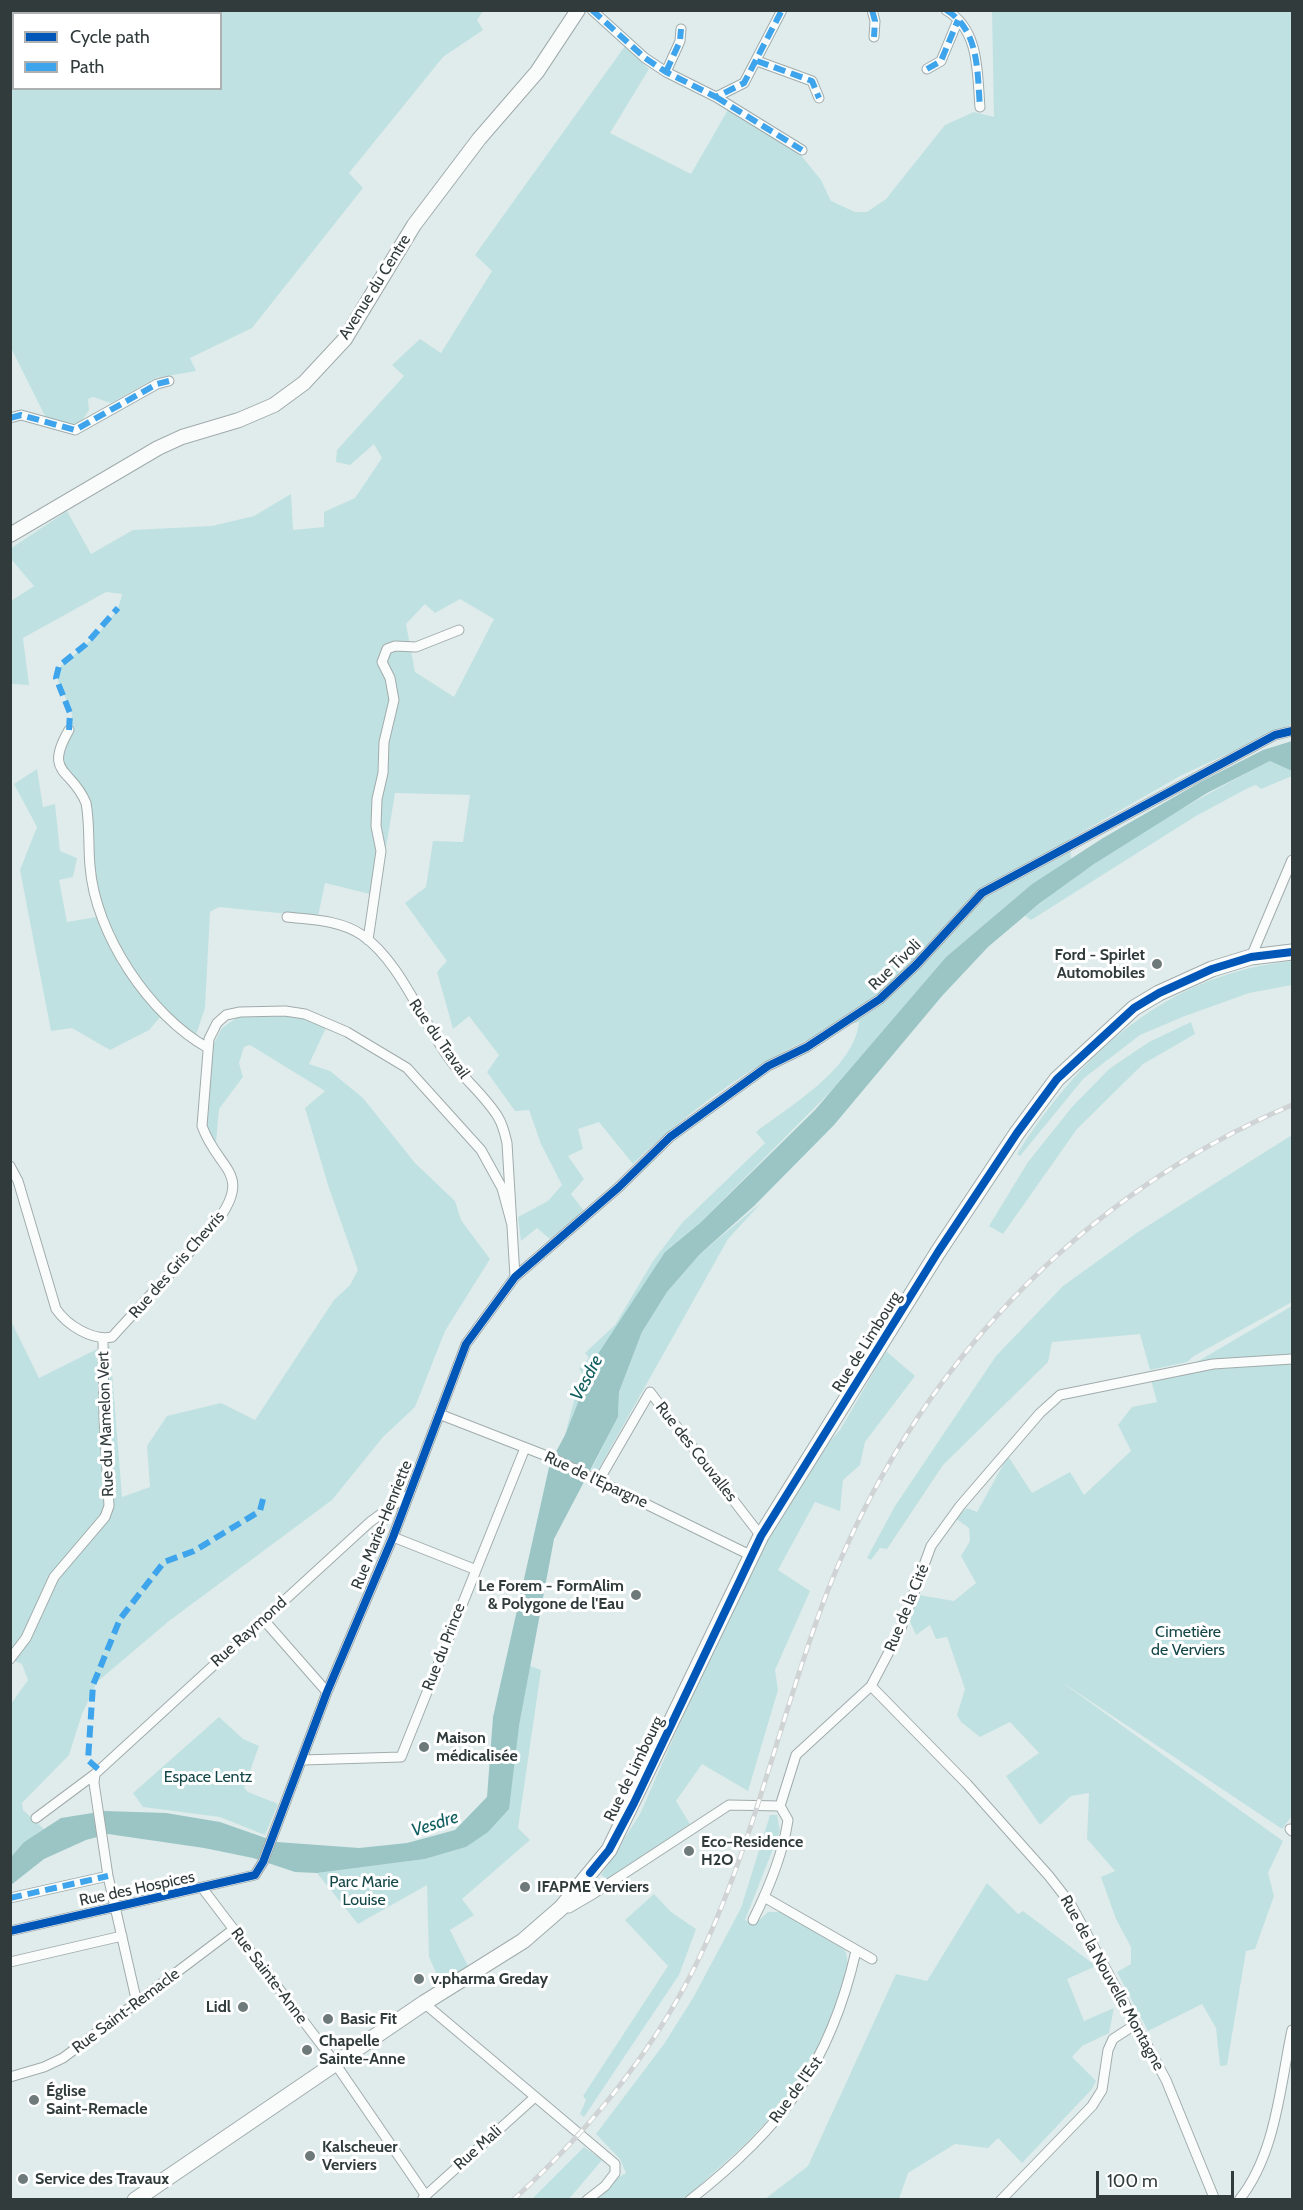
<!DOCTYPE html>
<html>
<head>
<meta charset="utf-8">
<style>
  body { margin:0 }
  #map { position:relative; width:1303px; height:2210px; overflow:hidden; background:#e0ecec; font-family:Cabin,sans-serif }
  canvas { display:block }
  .frame { position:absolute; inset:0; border:12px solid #313b3b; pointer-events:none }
  .legend { position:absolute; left:12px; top:12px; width:210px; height:78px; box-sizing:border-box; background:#fff; border:2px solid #adb1b1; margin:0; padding:8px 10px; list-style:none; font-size:18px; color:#313b3b }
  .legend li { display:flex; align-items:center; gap:12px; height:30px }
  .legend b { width:30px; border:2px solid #adb1b1 }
  .scale { position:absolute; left:1096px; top:2171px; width:138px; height:27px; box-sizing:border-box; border:3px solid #313b3b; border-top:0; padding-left:8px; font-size:18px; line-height:21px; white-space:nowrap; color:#313b3b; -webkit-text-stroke:4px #fff; paint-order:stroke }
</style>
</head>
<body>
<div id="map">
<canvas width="1303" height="2210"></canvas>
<div class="frame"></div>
<ul class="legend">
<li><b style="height:8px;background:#0057b8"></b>Cycle path</li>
<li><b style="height:8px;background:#3ea4ec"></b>Path</li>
</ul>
<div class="scale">100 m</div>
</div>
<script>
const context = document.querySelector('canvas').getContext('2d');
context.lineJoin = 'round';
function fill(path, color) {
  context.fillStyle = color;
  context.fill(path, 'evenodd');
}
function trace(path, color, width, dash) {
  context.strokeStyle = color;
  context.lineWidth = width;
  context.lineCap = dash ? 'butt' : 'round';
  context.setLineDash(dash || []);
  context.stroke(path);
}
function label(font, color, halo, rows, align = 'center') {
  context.font = font + ' Cabin,sans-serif';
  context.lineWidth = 6;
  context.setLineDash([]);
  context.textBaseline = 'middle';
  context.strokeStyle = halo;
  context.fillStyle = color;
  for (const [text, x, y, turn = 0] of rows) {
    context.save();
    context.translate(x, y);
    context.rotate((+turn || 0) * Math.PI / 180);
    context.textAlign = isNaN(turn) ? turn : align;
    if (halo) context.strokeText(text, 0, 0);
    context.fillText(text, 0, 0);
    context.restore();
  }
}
const green = new Path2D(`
  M10,11h473l-6,9 6,10 -40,27 -94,116 14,15 -111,140 -62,30 6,13 -40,7 -45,25 -18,-6 -5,2 1,11 -10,15h-14l-20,-9 -34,-68zM14,14h206v74h-206z
  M992,11h300v713l-112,52 -110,63 1,20 -39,25 -86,73 -108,127 -138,139 -35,29 -74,117 -26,66 10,-38 9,-22 -5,-6 10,-11 -4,-5 30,-28 38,-64 29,-38 83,-80 -9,-11c35,-27 98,-63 103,-110 -78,18 -169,87 -226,142l-34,-42 -21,7 5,20 -15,7 16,23 -13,15 13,17 -34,28 -13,-11 -16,13 -3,-24 30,-16 14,-16 -21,-41 -12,-34 -14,1 -28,-39 12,-17 -30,-39 -16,13 -16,-57 10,-11 -42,-58 21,-16 7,-46 30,1 7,-47 -75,-2 -17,103 -53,-13 -7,34 -99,-10 -9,5 -5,96 -9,27 -20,-15 -33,-35 -27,-40 -21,-58 -4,-68 -30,-60c3,-16 14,-33 10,-49 -3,-13 -17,-24 -12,-39 2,-8 9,-11 15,-16 18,-16 44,-36 48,-61l-16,-2 -83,46 6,47 -18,-1v-83l23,-15 -23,-27 -1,-10 57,-38 24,43 42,-24 79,-4 42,-10 37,-22 2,36 31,-3v-15l31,-14 27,-40 -8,-14 -24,21 -14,-3 1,-12 67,-74 -12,-11 28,-26 21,14 51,-82 -17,-16 150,-209 24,23 -39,64 81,41 38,-66 66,40 26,32 10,21 24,11h12l19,-13 59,-74 29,-13 20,5zM460,599l34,20 -40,78 -39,-25 -9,-48 19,-20 10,9z
  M1270,761l22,10v5l-31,13 -5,-4 -8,3 -52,28 -165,104 -6,-4c74,-62 160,-111 245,-155z
  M37,769l6,38 12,-3 5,47 17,7 -4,19 -14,3 8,42 30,-5c16,39 37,68 65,98l-13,15 -39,20 -38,-22 -21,3 -31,-161 17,-43 -23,-43z
  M1292,961v24l-43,8 -64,23 -45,19 -56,43 -64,78 -3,-2c65,-102 150,-180 275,-193z
  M262,1014l39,3 25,11 -17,36 21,7 33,27 52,65 40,38 6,19 29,39 -45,72 -30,76 -32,30 -51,63 -163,121 -72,61 -15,32 -13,41 -47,48 1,7 21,19 -20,13 -13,15v-153l17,-24 -6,-16 -12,-5v-340l29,59 60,-30 11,-1 12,150 28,-10 -3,-41 20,-30 54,-13 34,17 79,-120 16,-15 8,-15 -29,-82 -24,-80 20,-17 -75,-46 -6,2 -5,16 4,14 -24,32 -3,34 -11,-19 8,-79 9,-17 16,-11z
  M1191,1022l4,12 -52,30 -66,65 -74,105 -14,-8 39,-64 44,-55 37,-38 40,-27z
  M1292,1135v167l-98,54 -7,6 -37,8 -10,-36 -88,8 -4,20 -105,103 -56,84 -7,-1 -9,12 -4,-2 28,-52 101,-150 67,-70 75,-54z
  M762,1202l-34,37 -131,233 -6,-2 27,-53 1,-25 23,-60 25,-40 33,-38z
  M1292,1306v49l-97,8z
  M886,1351l29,25 -50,66 -5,23 -17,15 -3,31 -25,-9 -37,68 32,21 -35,79 3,20 -30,101 -46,-27 -26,37 14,23 -81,56 -8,-5 39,-61 76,-173 56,-108 45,-77 23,-26z
  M1292,1363v453l-10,13 -222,-148 223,160 -15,32 6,23 -19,53 -9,2 -19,114 -7,1 -4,-38 -14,-24 -54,27 -31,-59 14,-8v-17l-15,-28 -15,-42 14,-6 -28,-32 2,-46 -18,3 -31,29 -34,-49 33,-23 -29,-31 -30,15 -19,-15 -4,-7 8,-26 -18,-52 -11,2 -6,-14 -14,10 -8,-18 11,-22 35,6 22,-18 -15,-27 9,-15 -1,-13 -14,-10 12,-10 10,4 31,-56 24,37 38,-21 14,23 47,-44 -13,-26 14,-18 25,-5 -6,-22 60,-13z
  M530,1666l11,4 -23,158 12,12 -68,59 12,16 -24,15 20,40 -28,16 -13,-29 -2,-72 -69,39 -41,-51 108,-14 41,-12 53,-121z
  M219,1717l24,22 16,7 -15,42 4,4 30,12 -13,31 -45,-18 -77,-10 -10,-14z
  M770,1815h7l3,16 -35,89 9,5 14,-13h13l63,37c8,13 0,30 -4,44 -22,73 -69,132 -127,180 -9,8 -20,20 -31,26 -11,5 -71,0 -87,1l22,-22 9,-5 -6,-14 -24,-25 68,-90 29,-46 48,-90z
  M987,1883l31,31 5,-3 73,55 -29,13 17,42 30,-13 -5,25 -27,13 -10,11 24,24 -4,8 -70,74 -24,-25 -10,10 -33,-4 -47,29 -9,26h-134l43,-33 88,-192 31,7z
  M654,1894l17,18 25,17 -17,46 -95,142 -4,-3 6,-14 -3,-4 85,-130 -43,-46z
  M584,2147l18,13 -33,39h-37z`);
const water = new Path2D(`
  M1292,741v30l-22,-10 -63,32 -113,71 -54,39 -52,44 -46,49 -108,129 -80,81 -54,48 -33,38 -25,40 -23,60 -1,25 -64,122 -35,187 -10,83 -21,23 -22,15 -41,12 -108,14 -22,-1 -42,-14 -49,-10 -96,-14 -22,6 -42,19 -33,26v-28l13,-15 37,-24 44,-7 61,2 54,9 57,20 82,6 48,-5 48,-13 32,-33 6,-80 57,-254 15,-28 31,-78 69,-105 35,-29 115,-113 131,-153 86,-73 71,-46 99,-57 61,-31z`);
const street = new Path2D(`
  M592,10l53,48 21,14 50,25 28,-14 38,-73
  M872,10l3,11 -1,16
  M946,10c34,20 31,63 34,97
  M757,61l55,20 7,17
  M927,69l14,-8 17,-41
  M666,72l14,-31 1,-12
  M716,97l86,53
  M10,418l11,-3 54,15 82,-46 12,-3
  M69,730c-26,45 3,38 17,73 4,21 2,42 4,63 5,68 60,150 118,182
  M287,917c26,3 53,3 75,18 39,27 61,89 89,126 15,20 35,36 47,56 5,8 7,17 9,26l8,134
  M368,940l13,-89 -5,-25 1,-27 6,-26 1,-31 10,-42 -4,-22 -8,-16 5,-13 8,-3 21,1 43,-17
  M1251,957l41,-97
  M10,1166l8,15 38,128c11,16 36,32 56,28l104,-114c38,-51 2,-52 -14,-97l7,-87 8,-16 9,-8 14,-3 45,-1 20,3 42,18 60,36 74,82 21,38 10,37
  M439,1414l113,44 198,97
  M599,1480l51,-88 111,144
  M393,1537l81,32
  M263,1619l64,73
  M10,1659l16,-21 28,-61 51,-60 4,-11 -5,-88 -1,-79
  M871,1686l96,98 82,92 21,27 96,177 49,120
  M303,1760l98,-3 124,-309
  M95,1774l-1,9 14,93 29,127
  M36,1818l59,-44 275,-252 36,-26
  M1290,1829l2,2
  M203,1889l127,167 96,140
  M764,1897l108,62
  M10,1898l98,-22
  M563,1908h6l24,-14 136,-89 51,1 16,-51 75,-69 29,-55 31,-85 29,-40 80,-93 20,-18 153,-31 79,-5
  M753,1920c15,-30 30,-66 35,-100l-8,-14
  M10,1931l245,-56 8,-13 64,-170 66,-155 73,-193 49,-67 104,-90 51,-50 98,-71 39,-19 73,-48 36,-34 66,-72 293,-158 17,-4
  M10,1962l112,-26
  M424,2003l191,161v9l-10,13 -18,14
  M10,2077l34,-10 19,-9 171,-129
  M423,2198l112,-101
  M690,2200c92,-72 140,-135 166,-249
  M1001,2200l91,-94 10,-16 6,-40 5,-11 23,-15
  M1239,2200c37,-46 41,-114 53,-170`);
const secondary = new Path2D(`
  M10,535l148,-87 24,-11 57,-17 35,-15 30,-22 41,-44 69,-114 65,-86 58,-67 41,-62`);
const primary = new Path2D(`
  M135,2200l289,-197 99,-62 38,-33 48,-58 152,-314 177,-284 79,-119 40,-54 77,-71 25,-15 53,-24 39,-12 41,-5`);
const rail = new Path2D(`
  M513,2200c78,-71 144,-152 189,-248 54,-116 80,-243 126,-362 86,-218 248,-393 464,-485`);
const quiet = new Path2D(`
  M592,10l53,48 21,14 50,25 28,-14 38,-73
  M872,10l3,11 -1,16
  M946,10c34,20 31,63 34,97
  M757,61l55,20 7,17
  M927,69l14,-8 17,-41
  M666,72l14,-31 1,-12
  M716,97l86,53
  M10,418l11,-3 54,15 82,-46 12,-3
  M69,730l1,-17 -14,-35 3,-12 26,-21 33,-37
  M98,1769l-10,-9 5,-75 27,-66 44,-57 30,-11 66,-40 3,-12
  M10,1898l98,-22`);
const cycleway = new Path2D(`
  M590,1873l19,-23 25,-47 127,-267 177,-284 79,-119 40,-54 77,-71 25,-15 53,-24 39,-12 41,-5
  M10,1931l245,-56 8,-13 64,-170 66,-155 73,-193 49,-67 104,-90 51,-50 98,-71 39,-19 73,-48 36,-34 66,-72 293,-158 17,-4`);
const markers = [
  [1157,964,6,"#6e7979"],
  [636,1595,6,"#6e7979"],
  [424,1747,6,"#6e7979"],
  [689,1851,6,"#6e7979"],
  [525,1887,6,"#6e7979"],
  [419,1979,6,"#6e7979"],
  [243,2007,6,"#6e7979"],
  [328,2019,6,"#6e7979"],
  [307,2050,6,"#6e7979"],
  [34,2100,6,"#6e7979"],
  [310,2156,6,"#6e7979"],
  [23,2179,6,"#6e7979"]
];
const streetNames = [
  ["Avenue du Centre",375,287,-58],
  ["Rue Tivoli",895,965,-44],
  ["Rue du Travail",439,1039,55],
  ["Rue des Gris Chevris",177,1265,-49],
  ["Rue de Limbourg",867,1342,-58],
  ["Rue du Mamelon Vert",106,1424,-92],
  ["Rue des Couvalles",696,1452,52],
  ["Rue de l'Epargne",596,1480,25],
  ["Rue Marie-Henriette",382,1525,-68],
  ["Rue de la Cité",907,1608,-68],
  ["Rue Raymond",249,1632,-42],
  ["Rue du Prince",444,1647,-69],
  ["Rue de Limbourg",634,1769,-64],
  ["Rue des Hospices",137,1889,-12],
  ["Rue Sainte-Anne",269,1976,53],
  ["Rue de la Nouvelle Montagne",1112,1983,61],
  ["Rue Saint-Remacle",126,2011,-37],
  ["Rue de l'Est",796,2090,-54],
  ["Rue Mali",478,2148,-42]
];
const poiNames = [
  ["Ford - Spirlet",1145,955,"right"],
  ["Automobiles",1145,973,"right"],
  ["Le Forem - FormAlim",624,1586,"right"],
  ["& Polygone de l'Eau",624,1604,"right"],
  ["Maison",436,1738],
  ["médicalisée",436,1756],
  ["Eco-Residence",701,1842],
  ["H2O",701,1860],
  ["IFAPME Verviers",537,1887],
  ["v.pharma Greday",431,1979],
  ["Lidl",231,2007,"right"],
  ["Basic Fit",340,2019],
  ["Chapelle",319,2041],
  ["Sainte-Anne",319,2059],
  ["Église",46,2091],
  ["Saint-Remacle",46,2109],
  ["Kalscheuer",322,2147],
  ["Verviers",322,2165],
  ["Service des Travaux",35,2179]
];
const parkNames = [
  ["Cimetière",1188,1632],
  ["de Verviers",1188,1650],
  ["Espace Lentz",208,1777],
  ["Parc Marie",364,1882],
  ["Louise",364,1900]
];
const waterNames = [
  ["Vesdre",587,1378,-62],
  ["Vesdre",435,1824,-18]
];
fill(green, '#c0e1e1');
fill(water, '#9bc5c5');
trace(street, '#a1abab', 11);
trace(secondary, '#a1abab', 16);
trace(primary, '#a1abab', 17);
trace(street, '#fafcfc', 9);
trace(secondary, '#fafcfc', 14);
trace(primary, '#fafcfc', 15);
trace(rail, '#d0d3d3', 5);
trace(rail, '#fff', 3, [9]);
trace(quiet, '#3ea4ec', 6, [12, 6]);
trace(cycleway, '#0057b8', 8);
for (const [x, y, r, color] of markers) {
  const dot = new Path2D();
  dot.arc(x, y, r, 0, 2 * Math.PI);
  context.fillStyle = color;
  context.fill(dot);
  trace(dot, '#fff', 2);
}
label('16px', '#313b3b', '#fff', streetNames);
label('bold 16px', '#313b3b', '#fff', poiNames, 'left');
label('16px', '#144748', '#fff', parkNames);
label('italic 18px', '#115f60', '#fff', waterNames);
</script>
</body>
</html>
